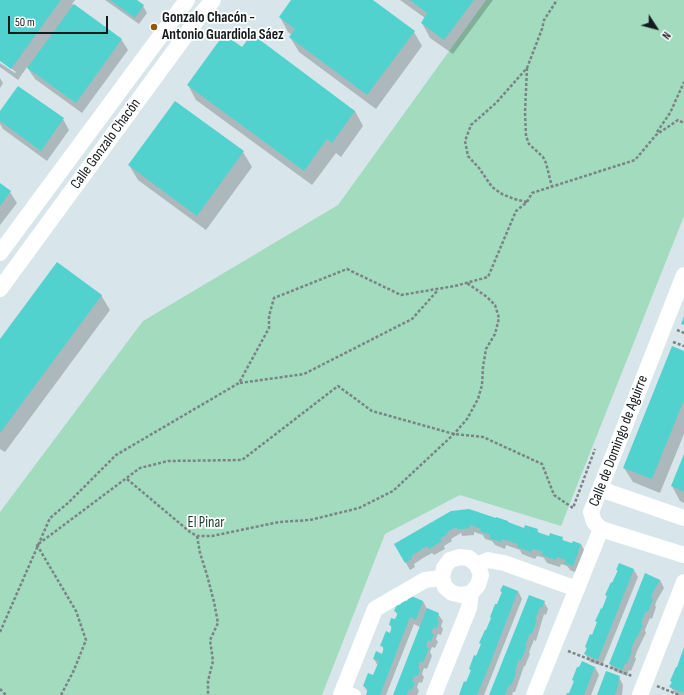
<!DOCTYPE html>
<html>
<head>
<meta charset="utf-8">
<style>
  body { margin:0 }
  #map { position:relative; width:684px; height:695px; overflow:hidden; background:#d8e6eb; font-family:"Sofia Sans Condensed",sans-serif }
  canvas { display:block }
  .north { position:absolute; left:636px; top:8px; width:40px; height:40px; -webkit-text-stroke:3px #fff; paint-order:stroke; rotate:126deg; font-size:11px; font-weight:700; line-height:16px; text-align:center; color:#151a1c }
  .north::after { content:''; display:block; margin:auto; width:14px; height:18px; background:#151a1c; clip-path:polygon(50% 0,100% 100%,50% 72%,0 100%) }
  .scale { position:absolute; left:8px; top:16px; width:100px; height:18px; box-sizing:border-box; border:2px solid #151a1c; border-top:0; padding-left:5px; font-size:12px; line-height:14px; white-space:nowrap; color:#151a1c; -webkit-text-stroke:3px #fff; paint-order:stroke }
</style>
</head>
<body>
<div id="map">
<canvas width="684" height="695"></canvas>
<div class="north">N</div>
<div class="scale">50 m</div>
</div>
<script>
const context = document.querySelector('canvas').getContext('2d');
context.lineJoin = 'round';
function paint(path, color) { context.fillStyle = color; context.fill(path, 'evenodd'); }
const poly = rows => new Path2D(rows.map(r => 'M' + r).join(''));
function strokePath(path, color, width, dash) { context.strokeStyle = color; context.lineWidth = width; context.lineCap = dash ? 'butt' : 'round'; context.setLineDash(dash || []); context.stroke(path); }
function write(font, color, halo, rows, align = 'center') {
  context.font = font + ' "Sofia Sans Condensed",sans-serif'; context.lineWidth = 3.5; context.setLineDash([]); context.textBaseline = 'middle'; context.strokeStyle = halo; context.fillStyle = color; for (const [text, x, y, turn = 0] of rows) {
    context.save(); context.translate(x, y); context.rotate((+turn || 0) * Math.PI / 180); context.textAlign = isNaN(turn) ? turn : align; if (halo) context.strokeText(text, 0, 0); context.fillText(text, 0, 0); context.restore();
  }
}
paint(poly([
  [486,0,684,0,684,216,561,526,460,495,385,534,322,695,0,695,0,512,143,321,338,205]
]), '#a2dbbe');
paint(poly([
  [0,0,75,0,72,4,121,39,128,50,82,113,35,79,27,67,18,80,0,67,0,63,15,73,16,72,0,60],
  [105,0,135,0,143,6,147,13,139,24],
  [293,0,371,0,414,32,422,46,376,109,299,52,290,37,292,35,288,32,280,17],
  [400,0,493,0,453,54,430,38,422,23,425,18],
  [242,48,355,111,363,126,341,157,336,153,312,185,196,100,188,85],
  [0,78,3,83,0,88],
  [0,113,63,119,69,130,47,161,3,129,0,124],
  [243,152,252,167,206,230,138,180,129,165],
  [0,184,10,192,17,203,0,225],
  [101,295,110,310,5,452,0,449,0,340],
  [684,352,684,434,660,493,633,482,624,468],
  [684,457,684,503,680,501,672,486],
  [451,512,509,523,525,529,537,530,539,533,550,537,562,538,564,542,573,545,581,544,585,552,577,573,570,570,567,566,561,564,560,567,547,563,544,558,542,557,537,556,535,559,522,554,520,550,506,545,505,549,495,545,492,541,485,539,483,535,474,532,474,535,462,536,461,533,451,539,452,541,444,546,445,549,434,555,432,553,423,558,414,564,415,567,410,570,395,544],
  [617,570,634,570,638,577,602,666,590,662,585,654,587,650,586,647,593,636,598,623,596,621,603,610,608,598,606,595,618,572],
  [645,575,660,580,664,588,657,600,655,605,656,607,652,619,650,618,647,625,645,630,646,633,637,651,635,657,636,659,631,671,629,670,627,676,614,671,610,664],
  [501,591,518,591,522,599,484,695,460,695,467,684,471,671,470,669,482,645,480,643,487,632,502,593],
  [529,596,544,602,548,609,546,615,544,614,536,641,534,640,529,652,530,654,525,666,524,666,515,692,513,692,512,695,490,695],
  [423,601,427,609,438,614,443,621,441,626,443,629,441,635,438,634,436,639,438,642,435,648,432,647,430,652,432,656,427,669,424,668,422,674,424,677,422,683,419,682,417,687,419,691,417,695,394,695,420,627,414,624,386,695,367,695,368,693,364,686,374,676,378,666,374,659,382,655,384,650,382,646,390,634,392,629,390,625,396,620,398,616,395,611,408,602],
  [684,650,684,695,676,695,671,687,672,683,671,681,678,669],
  [595,667,599,675,591,695,567,695,569,695,574,682,573,680],
  [619,677,623,685,622,695,598,695]
]), '#0003');
paint(poly([
  [0,0,61,0,11,69,0,61],
  [110,0,137,0,144,5,135,18],
  [291,0,373,0,415,31,367,95,289,37,295,29,279,17],
  [410,0,474,0,444,40,421,23,427,13],
  [74,4,122,39,76,103,27,68],
  [224,34,242,47,252,34,355,111,332,143,327,139,304,171,187,85],
  [18,86,64,118,41,151,0,121,0,111],
  [175,101,244,151,197,216,128,165],
  [0,183,11,191,0,206],
  [57,262,102,295,0,433,0,339],
  [684,316,684,325,681,324],
  [672,346,684,351,684,400,652,479,623,468],
  [684,454,684,492,671,486],
  [469,509,496,518,496,517,508,521,508,522,524,528,525,525,538,529,537,532,549,536,550,533,556,535,563,537,562,540,572,543,573,541,581,544,573,566,564,563,566,560,557,557,556,560,541,555,543,552,537,550,533,549,531,552,517,547,518,544,502,539,501,542,489,538,490,535,479,531,481,529,470,525,470,528,464,529,457,529,456,527,447,532,448,534,440,539,442,541,429,549,427,546,411,556,412,559,405,563,394,544,451,511],
  [619,563,634,569,598,660,584,654,587,648,585,647,590,634,592,635,597,622,595,621,598,615,601,608,602,609,607,596,605,595,611,582,612,583,618,570,616,570],
  [645,573,660,580,653,592,651,598,653,599,648,612,646,611,643,618,641,624,643,625,637,638,636,637,633,644,631,650,632,651,627,664,625,663,623,670,609,664],
  [503,585,518,591,488,669,477,695,459,695,464,681,466,682,471,670,469,669,474,655,476,656,481,644,479,643,485,630,486,630,491,618,490,617,495,604,497,604,502,592,500,591],
  [409,595,423,601,416,620,410,617,380,695,366,695,368,689,363,686,368,673,373,675,379,661,373,659,376,651,382,654,384,647,380,646,386,631,390,633,392,626,389,625,391,618,395,619,398,613,394,611,397,604,400,605,403,599,407,601],
  [529,595,545,601,542,608,540,607,535,620,537,620,532,634,530,633,525,646,527,646,521,660,519,659,515,672,516,672,514,679,511,686,509,685,505,695,489,695],
  [427,608,439,613,437,620,439,621,437,628,434,627,431,633,434,634,431,642,428,640,426,647,429,648,423,663,420,661,418,668,420,669,418,676,415,675,412,681,415,683,412,690,409,689,407,695,393,695],
  [684,647,684,691,683,693,669,687,672,682,670,681,676,667,677,667],
  [582,661,595,667,584,695,566,695,567,693,569,693,574,681,572,680,577,667,579,667],
  [606,671,620,676,618,683,619,683,615,695,597,695]
]), '#51d2cf');
strokePath(poly([
  [527,68,525,112,526,136,529,144,543,157,546,163,552,187],
  [657,132,670,113,684,82],
  [527,202,514,199,502,194,492,187,479,168,468,156,465,141,471,125,496,103,527,68,542,29,544,20,557,0],
  [677,330,684,333],
  [673,342,684,346],
  [240,383,304,374,412,319,438,290],
  [127,479,190,532,197,536,212,536,279,522,310,520,359,508,393,491,454,434,467,419,478,399,482,385,483,367,486,349,495,334,499,318,495,305,487,297,467,283],
  [197,536,200,553,207,575,214,602,218,623,210,640,213,661,208,681,208,695],
  [0,632,50,518,68,503,116,455,239,383,269,328,269,316,274,298,347,269,401,295,455,286,488,277,516,211,527,202,532,193,635,160,656,135,678,120,684,123],
  [568,651,632,676],
  [657,686,679,695],
  [0,689,6,695],
  [61,695,74,670,86,640,76,611,37,545,140,468,168,461,242,460,338,386,372,411,454,434,483,437,542,464,554,495,573,508,595,449]
]), '#7a8487', 2.5, [3, 2]);
strokePath(poly([
  [343,690,355,695]
]), '#fff', 12);
strokePath(poly([
  [0,253,187,0],
  [0,289,202,13,213,0],
  [600,489,684,518],
  [601,529,684,555],
  [477,565,488,560,504,563,577,589],
  [471,593,461,595,452,593,445,587,442,578,444,568,450,560,460,557,469,558,477,565],
  [341,695,375,609,425,580,442,578],
  [434,695,469,608,471,593,478,585,481,575,477,565],
  [534,695,601,529,594,522,591,512,684,275],
  [640,695,684,582]
]), '#fff', 16);
for (const [x, y, r, color] of [
  [154,27,4,"#8f5a0d"]
]) { const dot = new Path2D(); dot.arc(x, y, r, 0, 2 * Math.PI); context.fillStyle = color; context.fill(dot); strokePath(dot, '#fff', 1.5); }
write('bold 15px', '#151a1c', '#fff', [
  ["Gonzalo Chacón -",162,18],
  ["Antonio Guardiola Sáez",162,35]
], 'left');
write('15px', '#151a1c', '#fff', [
  ["Calle Gonzalo Chacón",106,144,-54],
  ["Calle de Domingo de Aguirre",619,441,-69]
]);
write('15px', '#153e2c', '#fff', [
  ["El Pinar",206,523]
]);
</script>
</body>
</html>
